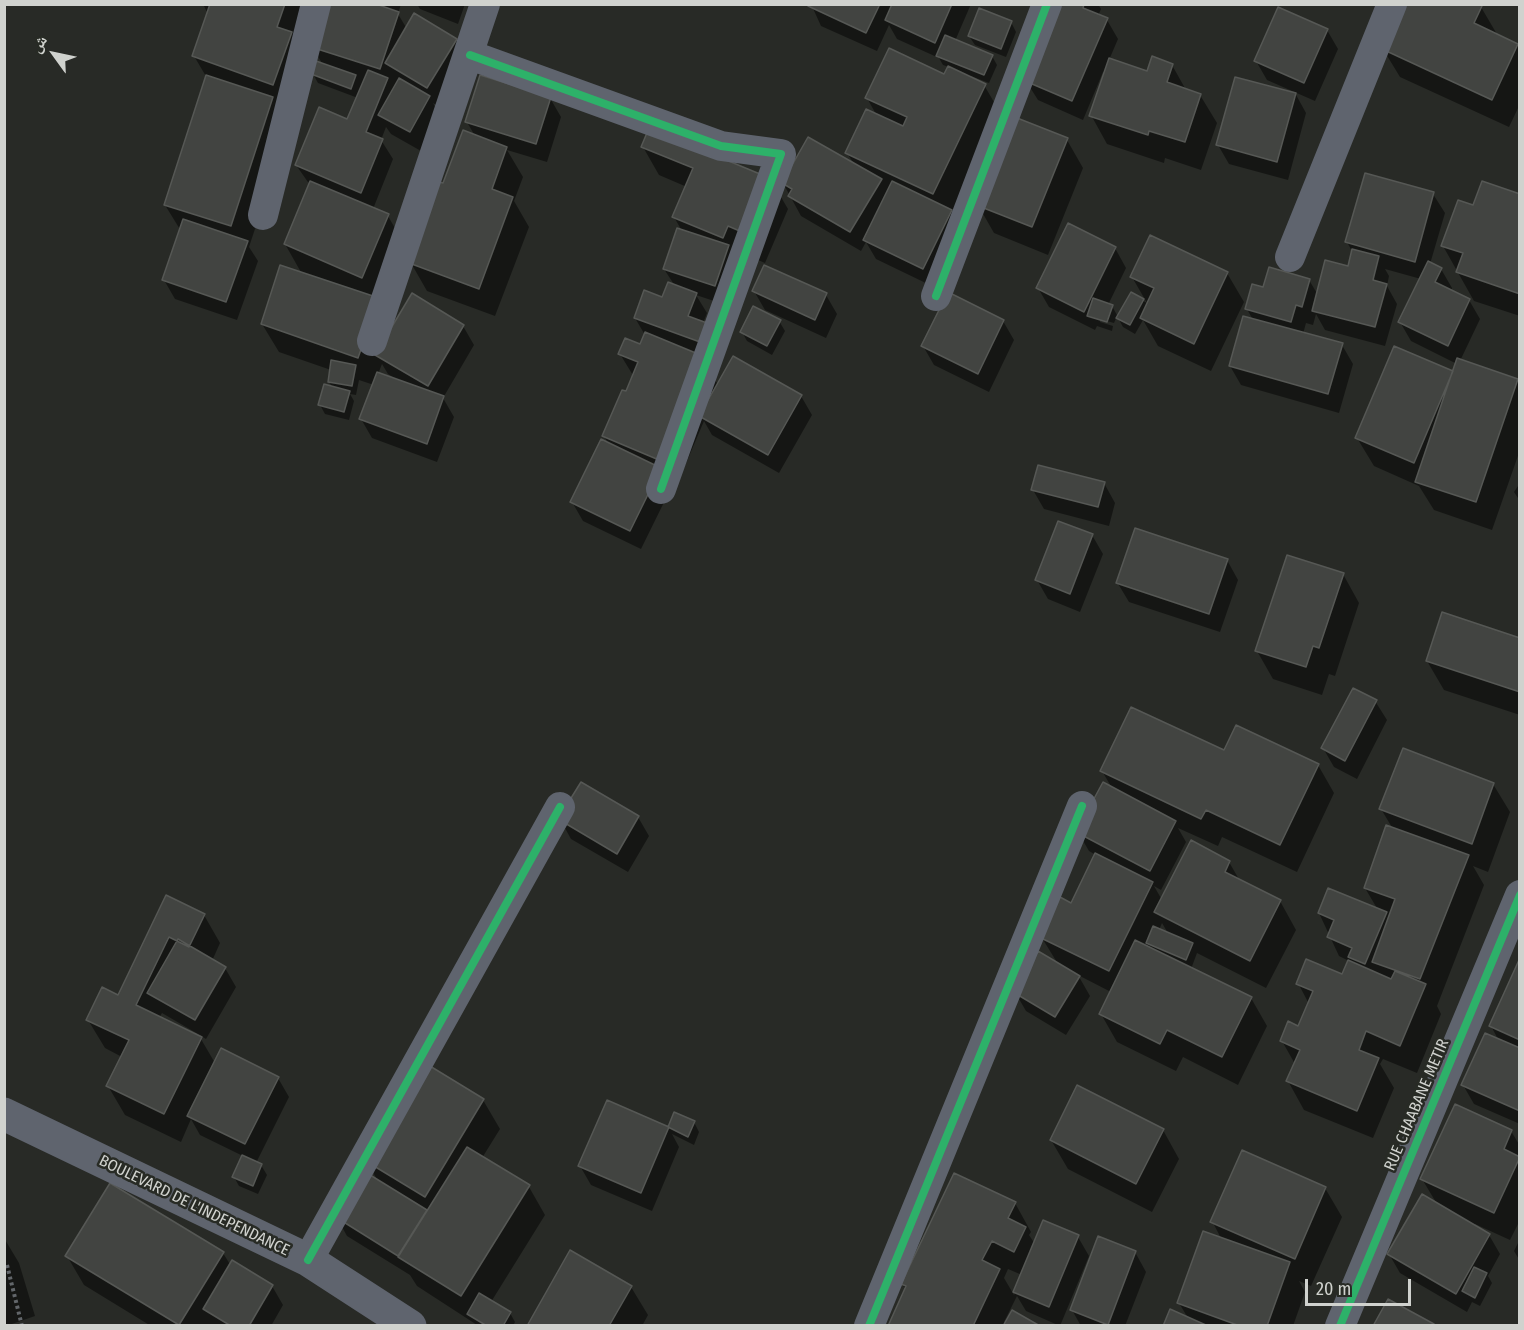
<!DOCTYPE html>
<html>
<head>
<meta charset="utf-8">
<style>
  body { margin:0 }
  #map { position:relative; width:1524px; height:1330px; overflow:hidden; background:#282a26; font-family:"Fira Sans Condensed","Noto Naskh Arabic",sans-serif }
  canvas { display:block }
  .frame { position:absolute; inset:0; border:6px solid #d0d2ce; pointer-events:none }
  .north { position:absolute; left:24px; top:24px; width:60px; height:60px; -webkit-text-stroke:4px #282b25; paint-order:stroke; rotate:303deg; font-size:16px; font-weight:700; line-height:24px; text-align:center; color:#d0d2ce }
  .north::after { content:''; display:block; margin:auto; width:21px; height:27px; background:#d0d2ce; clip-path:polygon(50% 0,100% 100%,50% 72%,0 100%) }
  .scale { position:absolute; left:1305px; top:1279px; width:106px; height:27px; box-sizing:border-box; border:3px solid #d0d2ce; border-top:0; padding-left:8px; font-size:18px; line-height:21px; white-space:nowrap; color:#d0d2ce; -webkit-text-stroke:4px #282b25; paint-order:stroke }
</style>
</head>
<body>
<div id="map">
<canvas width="1524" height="1330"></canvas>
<div class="frame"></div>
<div class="north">ش</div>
<div class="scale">20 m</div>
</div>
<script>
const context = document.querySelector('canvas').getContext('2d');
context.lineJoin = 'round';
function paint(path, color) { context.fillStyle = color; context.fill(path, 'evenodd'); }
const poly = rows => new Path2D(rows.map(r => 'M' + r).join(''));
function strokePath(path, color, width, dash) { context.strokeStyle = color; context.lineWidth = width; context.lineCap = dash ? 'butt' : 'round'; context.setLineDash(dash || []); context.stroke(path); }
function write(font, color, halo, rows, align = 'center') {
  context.font = font + ' "Fira Sans Condensed",sans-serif'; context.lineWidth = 5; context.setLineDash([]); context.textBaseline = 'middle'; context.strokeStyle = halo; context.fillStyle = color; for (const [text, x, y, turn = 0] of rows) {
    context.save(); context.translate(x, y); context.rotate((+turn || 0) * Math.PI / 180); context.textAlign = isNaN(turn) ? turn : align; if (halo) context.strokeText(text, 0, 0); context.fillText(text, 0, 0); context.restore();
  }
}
paint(poly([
  [203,4,311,4,289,126,249,247,258,261,237,320,175,299,164,280,181,231,165,205,207,78,194,56,208,14],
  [326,4,401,4,398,14,407,29,456,40,467,59,438,106,433,103,440,116,421,151,391,134,386,127,381,140,393,159,373,209,388,216,404,244,380,302,394,326,463,326,474,345,443,398,454,417,437,462,372,438,361,419,374,385,359,380,356,395,350,394,354,401,349,420,325,414,320,405,333,388,329,382,331,370,279,352,262,324,302,274,285,244,310,185,296,165,348,121,358,98,318,83,313,74,323,65,312,46],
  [382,364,388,374,396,379,378,374],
  [417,4,465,4,458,24,420,9],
  [811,4,971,4,955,41,992,56,997,65,989,83,971,76,970,79,984,85,1001,114,934,287,876,259,866,242,861,251,801,216,783,183,854,164,847,153,877,116,867,98,945,76,949,67,943,65,939,58,897,39,889,25,877,51,821,26],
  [1060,4,1098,4,1101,9,1098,16,1107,20,1118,39,1109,60,1148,73,1172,65,1186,90,1200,95,1217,123,1201,170,1165,158,1164,163,1107,144,1091,115,1105,73,1103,72,1083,120,1038,100,1026,81],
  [1481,7,1498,36,1517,45,1520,48,1520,104,1509,127,1400,77,1383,49],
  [1011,22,1016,32,1006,57,975,45,969,36],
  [1327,30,1338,49,1315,101,1267,80,1256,61],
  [1295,93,1306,113,1288,180,1229,164,1218,145],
  [550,98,561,117,547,162,507,150,523,177,514,201,529,227,495,316,427,291,411,263,444,185,475,136,467,122],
  [1067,140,1083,168,1048,255,994,233,978,205],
  [643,147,771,180,788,209,765,263,744,254,726,305,696,295,707,313,703,323,702,357,718,385,801,396,812,415,779,473,712,435,704,421,676,487,671,488,641,549,583,521,572,502,609,445,604,436,634,377,620,354,641,346,645,335,635,318,663,299,675,286,664,269,682,231,674,217,687,187,659,175],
  [1433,194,1445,213,1430,264,1441,269,1452,288,1451,291,1469,300,1480,319,1460,361,1517,380,1520,384,1520,450,1492,530,1434,510,1419,486,1374,466,1357,438,1454,373,1457,364,1411,341,1400,322,1421,279,1385,269,1389,276,1387,286,1397,304,1385,346,1325,330,1316,314,1313,325,1306,323,1303,334,1342,345,1353,364,1339,413,1241,385,1230,366,1253,320,1247,309,1264,289,1309,280,1318,295,1349,268,1353,253,1347,242],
  [1520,196,1520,316,1474,301,1443,246,1474,207],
  [1115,248,1126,268,1108,305,1112,306,1118,317,1131,294,1147,303,1132,277,1227,273,1244,302,1211,371,1158,346,1143,320,1135,334,1123,327,1117,316,1114,323,1100,319,1100,322,1113,326,1112,331,1097,326,1095,330,1049,307,1038,288],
  [754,291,826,295,837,314,826,338,765,310],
  [779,321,785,331,772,355,747,341,742,332],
  [1003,321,1014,340,989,392,934,365,923,346],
  [1104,483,1115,503,1109,526,1044,509,1033,490],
  [1520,483,1520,501,1514,492],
  [1092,535,1103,554,1080,612,1048,599,1037,580],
  [1227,560,1238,580,1220,632,1129,602,1117,582],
  [1343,574,1359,603,1335,676,1329,674,1322,695,1273,679,1257,651],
  [1520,639,1520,715,1444,690,1427,661],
  [1375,701,1387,720,1357,779,1334,767,1323,748],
  [1225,752,1318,765,1334,793,1297,872,1222,837,1218,846,1178,828,1186,842,1161,890,1154,886,1162,900,1229,862,1240,881,1280,901,1296,930,1266,988,1197,953,1191,969,1251,998,1267,1026,1238,1085,1183,1057,1176,1071,1117,1042,1101,1014,1111,992,1078,975,1090,996,1066,1035,1026,1011,1015,992,1058,964,1042,938,1072,905,1096,855,1089,851,1078,832,1112,788,1102,771],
  [1162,923,1169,935,1159,930],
  [1493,784,1510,812,1488,872,1473,866,1484,885,1437,1006,1441,1014,1417,1073,1383,1059,1380,1064,1394,1088,1373,1138,1304,1110,1288,1081,1295,1064,1282,1041,1299,1028,1309,1004,1298,983,1343,976,1349,961,1339,956,1319,913,1378,910,1365,888,1393,829,1381,809],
  [638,817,649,836,628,872,571,839,560,819],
  [167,897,204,915,220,943,212,961,225,968,236,987,206,1039,198,1034,215,1063,278,1078,289,1097,256,1163,261,1165,267,1175,258,1194,239,1186,234,1177,243,1156,200,1135,191,1119,181,1142,125,1115,108,1086,122,1057,105,1048,88,1020,119,997],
  [162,1013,198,1034,197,1036,159,1018],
  [1520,963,1520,1124,1474,1104,1463,1085,1499,1041,1491,1026],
  [425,1065,483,1100,500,1129,482,1158,529,1187,545,1215,491,1302,510,1313,515,1322,513,1326,478,1326,474,1323,417,1286,410,1275,347,1236,336,1216,379,1183,366,1160],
  [608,1102,669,1128,675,1114,694,1122,699,1132,694,1145,672,1134,679,1147,652,1211,591,1185,580,1166],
  [1163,1130,1179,1159,1152,1212,1068,1169,1051,1140],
  [1511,1131,1520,1146,1520,1220,1510,1240,1475,1224,1474,1226,1489,1235,1500,1254,1488,1276,1492,1283,1480,1306,1472,1302,1467,1312,1400,1273,1389,1254,1437,1204,1422,1179],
  [1325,1188,1342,1217,1311,1286,1299,1281,1305,1292,1293,1326,1164,1326,1188,1318,1179,1303,1222,1240,1212,1221],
  [1015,1203,1031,1232,1029,1235,1035,1244,1078,1237,1089,1256,1060,1326,1026,1311,1017,1296,1004,1322,1037,1326,889,1326,906,1290,902,1284],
  [1008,1269,1022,1275,1014,1295,1004,1278],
  [4,1238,19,1263,35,1316,6,1326],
  [1520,1239,1520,1261,1514,1251],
  [1135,1252,1146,1272,1125,1326,1081,1326,1072,1310],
  [223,1253,231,1266,272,1286,283,1305,271,1326,151,1326,84,1285,67,1256],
  [631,1287,648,1315,642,1326,529,1326]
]), '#0007');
const building = poly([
  [210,4,285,4,277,27,292,32,273,85,192,56,210,4],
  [325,4,376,4,399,12,380,69,311,47,325,4],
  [809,4,880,4,866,33,808,6,809,4],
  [892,4,952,4,935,43,885,20,892,4],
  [1058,4,1084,4,1083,8,1108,18,1072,101,1025,81,1058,4],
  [1402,4,1480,4,1482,6,1474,23,1518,44,1492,100,1382,49,1402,4],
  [1278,7,1328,29,1304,83,1254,61,1278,7],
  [979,8,1012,21,1001,49,968,36,979,8],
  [414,13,457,39,427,88,385,63,414,13],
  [945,35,993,55,984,75,936,56,945,35],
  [889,48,944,74,948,66,986,84,933,194,845,153,866,109,903,126,907,117,865,98,889,48],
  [1152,56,1173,64,1167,82,1201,94,1185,142,1149,131,1148,135,1089,116,1109,58,1147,71,1152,56],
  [316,61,356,75,351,89,311,74,316,61],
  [368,70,388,78,366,132,383,139,361,193,295,165,319,107,347,119,368,70],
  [206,75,273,97,231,226,164,205,206,75],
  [480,75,551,97,536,144,465,122,480,75],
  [1235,77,1296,93,1277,162,1216,145,1235,77],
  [399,78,430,96,410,132,378,115,399,78],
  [1012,116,1068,138,1032,227,976,205,1012,116],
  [649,128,772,179,749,235,728,226,723,238,672,217,693,168,641,147,649,128],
  [463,130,507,147,492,189,513,197,479,289,409,263,439,182,443,183,463,130],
  [808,137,882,179,850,232,788,196,792,189,782,183,808,137],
  [1365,173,1434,192,1415,262,1345,242,1365,173],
  [310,181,389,214,362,278,284,244,310,181],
  [892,181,952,210,923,269,863,240,892,181],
  [1482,181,1520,194,1520,294,1456,272,1463,253,1441,246,1458,200,1473,205,1482,181],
  [183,219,248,241,226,302,162,280,183,219],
  [1068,223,1116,247,1084,312,1036,288,1068,223],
  [677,228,729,245,715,286,663,269,677,228],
  [1150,235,1228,272,1194,344,1140,318,1154,288,1130,277,1150,235],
  [1352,249,1379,256,1373,280,1387,284,1375,327,1312,311,1325,260,1348,266,1352,249],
  [1428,261,1442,268,1435,282,1470,299,1448,346,1398,322,1428,261],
  [280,265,379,298,358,358,261,324,280,265],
  [764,265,827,293,815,320,752,291,764,265],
  [1269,267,1310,279,1302,307,1296,305,1291,322,1245,309,1252,284,1263,287,1269,267],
  [668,282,697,293,688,316,707,323,700,342,634,318,644,290,662,297,668,282],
  [948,292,1004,320,978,374,921,346,948,292],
  [1131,292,1144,299,1130,325,1116,318,1131,292],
  [412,293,464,325,428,386,375,355,412,293],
  [1093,298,1113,305,1107,322,1087,316,1093,298],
  [753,306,781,320,767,346,740,332,753,306],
  [1243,316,1343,343,1328,394,1229,366,1243,316],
  [645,332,703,356,659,460,602,436,622,390,626,391,638,362,618,354,625,338,640,344,645,332],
  [1394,346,1453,371,1414,463,1355,438,1394,346],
  [733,356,802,395,768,455,699,416,733,356],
  [1457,358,1518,379,1476,502,1415,482,1457,358],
  [331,360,356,365,352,386,328,382,331,360],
  [377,372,444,396,427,444,359,419,377,372],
  [324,384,350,391,344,412,318,405,324,384],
  [601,439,661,468,630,531,570,502,601,439],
  [1038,465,1105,482,1098,507,1031,490,1038,465],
  [1058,521,1093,534,1070,594,1035,580,1058,521],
  [1135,528,1228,559,1209,614,1116,583,1135,528],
  [1287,555,1344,573,1319,648,1313,646,1306,667,1255,651,1287,555],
  [1442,612,1520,638,1520,692,1426,661,1442,612],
  [1353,688,1377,700,1345,761,1321,748,1353,688],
  [1131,707,1224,750,1236,725,1319,764,1280,845,1206,810,1201,819,1100,771,1131,707],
  [1403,748,1494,783,1472,844,1379,809,1403,748],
  [581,782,639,816,617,854,558,819,581,782],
  [1103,782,1176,821,1150,871,1076,832,1103,782],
  [1386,825,1469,855,1420,979,1372,962,1395,899,1364,888,1386,825],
  [1191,840,1230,861,1225,872,1281,900,1250,961,1154,912,1191,840],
  [1095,853,1153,882,1109,971,1041,938,1060,897,1071,903,1095,853],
  [1328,888,1387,912,1365,964,1348,957,1352,948,1327,937,1334,920,1318,913,1328,888],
  [166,895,205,914,189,947,169,937,136,1005,202,1037,164,1114,106,1086,129,1040,86,1020,102,987,118,995,166,895],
  [1153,926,1193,943,1186,960,1146,943,1153,926],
  [178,939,226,967,195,1020,147,993,178,939],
  [1135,940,1252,997,1222,1057,1167,1030,1160,1044,1099,1014,1135,940],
  [1038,951,1080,976,1055,1017,1013,992,1038,951],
  [1306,959,1342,974,1348,960,1391,979,1395,971,1426,984,1400,1046,1366,1031,1359,1050,1379,1058,1357,1111,1286,1081,1300,1050,1280,1041,1288,1021,1298,1026,1313,991,1296,984,1306,959],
  [1519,960,1520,960,1520,1040,1489,1026,1519,960],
  [1485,1033,1520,1048,1520,1111,1461,1085,1485,1033],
  [221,1048,279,1077,245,1144,187,1116,221,1048],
  [425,1063,484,1099,425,1197,364,1160,425,1063],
  [1077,1085,1164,1129,1136,1184,1050,1140,1077,1085],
  [607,1100,669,1127,641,1193,578,1166,607,1100],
  [1455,1104,1512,1130,1504,1149,1520,1157,1494,1213,1420,1179,1455,1104],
  [674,1112,695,1121,688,1137,668,1127,674,1112],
  [467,1147,530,1185,461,1296,398,1257,467,1147],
  [1242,1150,1326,1187,1295,1259,1210,1222,1242,1150],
  [242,1155,262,1164,253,1186,232,1177,242,1155],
  [362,1170,427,1210,398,1256,334,1216,362,1170],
  [954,1173,1016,1202,1008,1218,1026,1227,1014,1252,992,1241,982,1260,1000,1269,973,1326,888,1326,906,1286,901,1284,954,1173],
  [110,1183,224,1252,179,1325,65,1256,110,1183],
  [1422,1194,1490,1234,1456,1294,1387,1254,1422,1194],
  [1043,1220,1079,1235,1049,1307,1013,1292,1043,1220],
  [1203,1231,1290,1262,1267,1326,1240,1326,1177,1303,1203,1231],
  [1098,1236,1136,1251,1108,1325,1070,1310,1098,1236],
  [570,1250,632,1286,609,1326,527,1326,570,1250],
  [232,1260,273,1285,249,1326,231,1326,203,1309,232,1260],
  [1474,1267,1487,1273,1475,1298,1462,1291,1474,1267],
  [479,1293,511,1312,503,1326,487,1326,467,1314,479,1293],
  [1388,1299,1434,1324,1434,1326,1373,1326,1388,1299],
  [1170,1309,1208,1326,1163,1326,1170,1309],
  [1012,1310,1040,1326,1003,1326,1012,1310]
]);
paint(building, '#424441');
strokePath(building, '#565855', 1.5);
strokePath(poly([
  [7,1265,22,1326]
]), '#62666a', 4, [3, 3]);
strokePath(poly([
  [470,55,721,146,781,154,661,489],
  [263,215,316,4],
  [1290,257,1392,4],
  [936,296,1047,4],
  [372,341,485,4],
  [308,1260,560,807],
  [869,1326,1082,806],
  [1340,1326,1520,895]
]), '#5f646e', 30);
strokePath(poly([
  [4,1114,308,1260,410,1326]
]), '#5f646e', 33);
strokePath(poly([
  [470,55,721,146,781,154,661,489],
  [936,296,1047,4],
  [308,1260,560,807],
  [869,1326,1082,806],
  [1340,1326,1520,895]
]), '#2db169', 8);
write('16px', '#d0d2ce', '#282b25', [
  ["RUE CHAABANE METIR",1417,1105,-67],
  ["BOULEVARD DE L'INDEPENDANCE",194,1206,26]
]);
</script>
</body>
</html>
